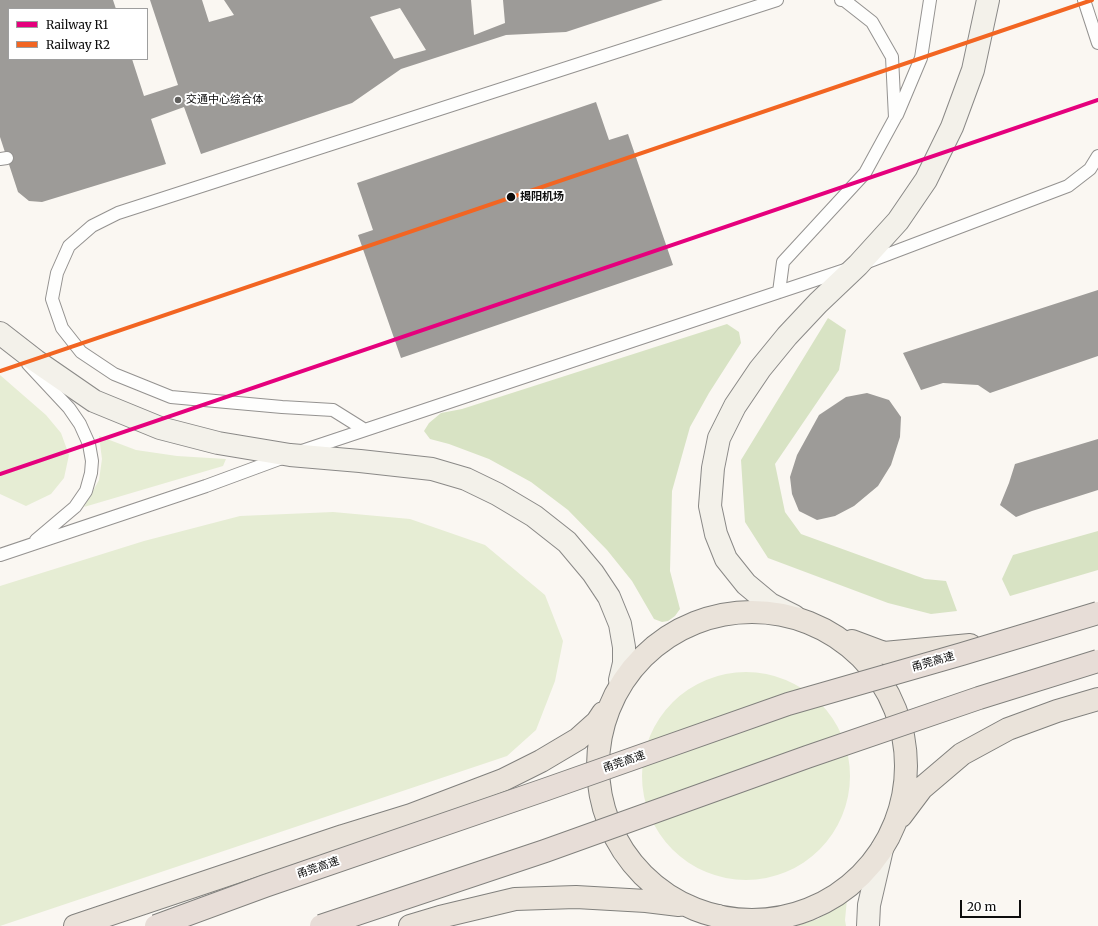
<!DOCTYPE html>
<html>
<head>
<meta charset="utf-8">
<style>
  body { margin:0 }
  #map { position:relative; width:1098px; height:926px; overflow:hidden; background:#faf7f2; font-family:Merriweather,serif }
  canvas { display:block }
  .legend { position:absolute; left:8px; top:8px; width:140px; height:52px; box-sizing:border-box; background:#fff; border:1px solid #9e9e9e; margin:0; padding:5px 7px; list-style:none; font-size:12px; color:#0d0d0d }
  .legend li { display:flex; align-items:center; gap:8px; height:20px }
  .legend b { width:20px; border:1px solid #9e9e9e }
  .scale { position:absolute; left:960px; top:900px; width:61px; height:18px; box-sizing:border-box; border:2px solid #0d0d0d; border-top:0; padding-left:5px; font-size:12px; line-height:14px; white-space:nowrap; color:#0d0d0d; -webkit-text-stroke:3px #fff; paint-order:stroke }
</style>
</head>
<body>
<div id="map">
<canvas width="1098" height="926"></canvas>
<ul class="legend">
<li><b style="height:5px;background:#e5007d"></b>Railway R1</li>
<li><b style="height:5px;background:#f26522"></b>Railway R2</li>
</ul>
<div class="scale">20 m</div>
</div>
<script>
const context = document.querySelector('canvas').getContext('2d');
context.lineJoin = 'round';
function paint(path, color) { context.fillStyle = color; context.fill(path, 'evenodd'); }
const poly = rows => new Path2D(rows.map(r => 'M' + r).join(''));
function strokePath(path, color, width, dash) { context.strokeStyle = color; context.lineWidth = width; context.lineCap = dash ? 'butt' : 'round'; context.setLineDash(dash || []); context.stroke(path); }
function write(font, color, halo, rows, align = 'center') {
  context.font = font + ' Merriweather,"Noto Sans SC",serif'; context.lineWidth = 4; context.setLineDash([]); context.textBaseline = 'middle'; context.strokeStyle = halo; context.fillStyle = color; for (const [text, x, y, turn = 0] of rows) {
    context.save(); context.translate(x, y); context.rotate((+turn || 0) * Math.PI / 180); context.textAlign = isNaN(turn) ? turn : align; if (halo) context.strokeText(text, 0, 0); context.fillText(text, 0, 0); context.restore();
  }
}
paint(poly([
  [0,375,46,415,61,433,69,455,64,478,51,494,26,506,0,494],
  [99,436,136,450,177,456,226,459,223,466,84,507,99,480,102,459],
  [333,512,410,519,485,545,545,595,563,641,555,681,536,730,507,756,0,926,0,586,144,541,240,516],
  '642 776a104 104 0 1 1 208 0a104 104 0 1 1-208 0Z',
  [847,899,845,920,846,926,795,926,818,919]
]), '#e6edd4');
paint(poly([
  [828,318,846,330,839,370,775,464,785,512,801,534,925,579,946,581,957,611,931,614,888,603,768,558,745,522,741,460],
  [727,324,739,332,741,343,709,393,690,427,672,491,670,571,680,609,675,616,668,621,662,622,654,619,632,581,607,550,568,510,531,482,489,459,449,444,430,439,424,431,429,423,441,413,462,409],
  [1098,531,1098,570,1010,596,1002,579,1013,555]
]), '#d8e3c4');
paint(poly([
  [0,0,113,0,116,9,9,9,9,59,132,59,144,96,178,85,150,0,202,0,209,22,234,15,224,0,471,0,474,35,505,23,503,0,663,0,566,32,506,35,401,69,352,103,201,154,184,107,151,119,166,164,42,202,29,201,18,192,0,137],
  [400,8,426,50,394,59,370,17],
  [596,102,609,140,628,134,673,265,401,358,358,235,373,230,357,183],
  [1098,290,1098,356,990,393,978,385,943,383,921,390,903,353],
  [867,393,889,400,901,417,900,437,891,465,878,486,854,506,835,516,817,520,799,511,792,494,790,477,797,455,819,415,846,397],
  [1098,439,1098,490,1032,511,1016,517,1000,505,1009,483,1015,464]
]), '#9d9b98');
const lane = poly([
  [1084,0,1098,43],
  [897,115,921,58,930,0],
  [0,159,7,158],
  [865,263,1068,186,1090,169,1098,156],
  [779,292,783,262,865,173,895,118,892,57,872,22,844,0,841,0],
  [28,364,69,408,80,424,89,444,92,461,91,473,86,491,75,507,36,540],
  [365,430,333,410,282,407,171,397,114,374,81,352,62,328,52,299,57,273,69,246,92,226,118,213,777,0],
  [0,555,206,486,290,455,848,269]
]);
const secondary = poly([
  [0,333,36,361,94,401,160,428,218,443,290,455,360,461,432,469,466,479,497,494,534,516,567,542,593,573,609,597,620,624,624,647,624,663,620,680],
  [794,616,770,604,746,584,726,559,716,534,710,506,713,468,719,438,735,406,760,369,787,336,818,303,858,265,898,221,926,180,952,127,973,70,988,0],
  [718,916,736,926],
  [868,926,869,905,882,849]
]);
const primary = poly([
  '598 766a154 154 0 1 1 308 0a154 154 0 1 1-308 0Z',
  [852,641,884,653,970,645],
  [901,816,922,788,962,754,1008,729,1057,711,1098,699],
  [75,926,343,836,411,815,503,780,541,761,578,739,597,722,603,713],
  [410,926,440,917,515,899,576,897,646,901,679,905]
]);
strokePath(lane, '#949290', 14);
strokePath(secondary, '#8a8987', 24);
strokePath(primary, '#81807d', 24);
strokePath(lane, '#fefefd', 12);
strokePath(secondary, '#f3f1ea', 22);
strokePath(primary, '#eae3da', 22);
const highwayBridge = poly([
  [156,926,265,886,544,790,788,704,962,654,1098,613],
  [321,926,545,851,807,757,979,698,1098,661]
]);
strokePath(highwayBridge, '#81807d', 24, []);
strokePath(highwayBridge, '#e7ddd7', 22);
strokePath(poly([
  [0,474,1098,100]
]), '#e5007d', 4);
strokePath(poly([
  [0,371,1092,0]
]), '#f26522', 4);
for (const [x, y, r, color] of [
  [178,100,4,"#605f5d"],
  [511,197,5,"#0d0d0d"]
]) { const dot = new Path2D(); dot.arc(x, y, r, 0, 2 * Math.PI); context.fillStyle = color; context.fill(dot); strokePath(dot, '#fff', 1.5); }
write('11px', '#0d0d0d', '#fff', [
  ["交通中心综合体",186,100]
], 'left');
write('bold 11px', '#0d0d0d', '#fff', [
  ["揭阳机场",520,197]
], 'left');
write('11px', '#0d0d0d', '#fff', [
  ["甬莞高速",933,662,-16],
  ["甬莞高速",624,762,-19],
  ["甬莞高速",318,868,-19]
]);
</script>
</body>
</html>
